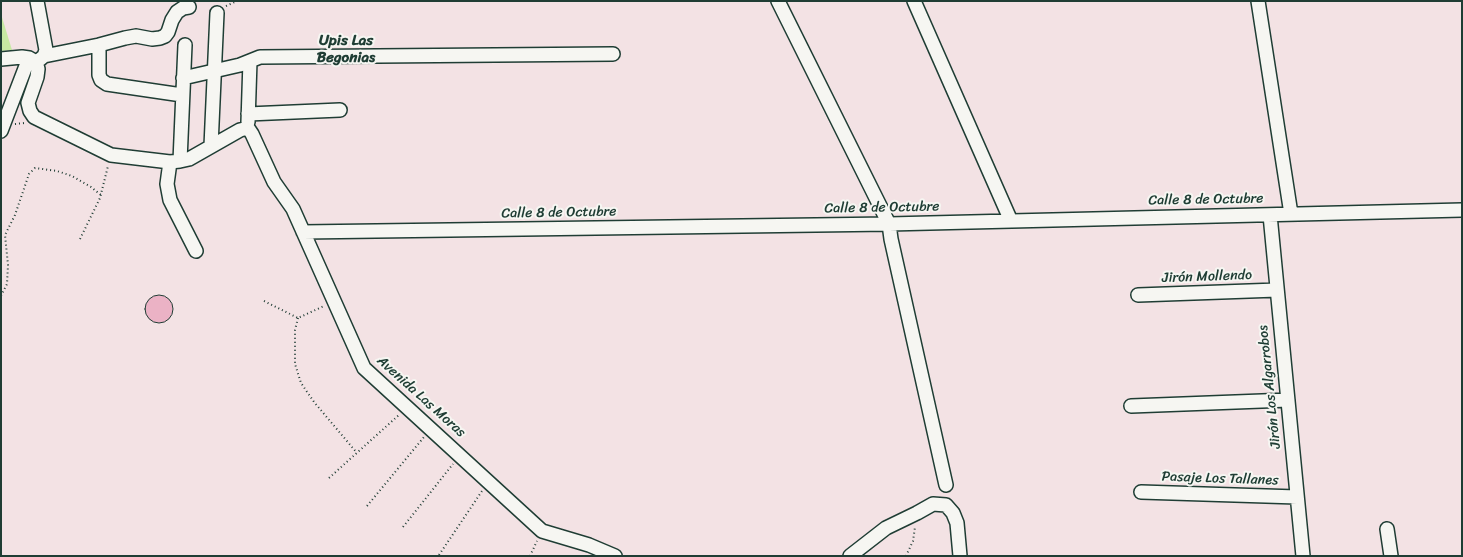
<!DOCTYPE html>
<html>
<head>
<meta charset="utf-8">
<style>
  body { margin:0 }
  #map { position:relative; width:1463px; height:557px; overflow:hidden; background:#f3e2e4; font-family:Sriracha,sans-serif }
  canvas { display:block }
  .frame { position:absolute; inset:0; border:2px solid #1f3d34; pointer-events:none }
</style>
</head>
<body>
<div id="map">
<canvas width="1463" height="557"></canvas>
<div class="frame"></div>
</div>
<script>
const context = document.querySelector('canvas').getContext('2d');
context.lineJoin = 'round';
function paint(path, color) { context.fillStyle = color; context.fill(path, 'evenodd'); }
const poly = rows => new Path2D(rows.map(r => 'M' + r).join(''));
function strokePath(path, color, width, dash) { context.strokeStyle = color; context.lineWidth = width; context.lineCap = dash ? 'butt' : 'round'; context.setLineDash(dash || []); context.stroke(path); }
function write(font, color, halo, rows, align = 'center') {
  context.font = font + ' Sriracha,sans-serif'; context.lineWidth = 4; context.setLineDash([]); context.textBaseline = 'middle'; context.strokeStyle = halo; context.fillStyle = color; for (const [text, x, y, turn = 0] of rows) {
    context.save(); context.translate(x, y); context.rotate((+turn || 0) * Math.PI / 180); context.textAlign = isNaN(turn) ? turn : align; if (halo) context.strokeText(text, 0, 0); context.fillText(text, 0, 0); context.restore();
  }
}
paint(poly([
  [1,14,12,50,1,51]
]), '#c6e9a3');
const building = poly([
  '145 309a14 14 0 1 1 28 0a14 14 0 1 1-28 0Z'
]);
paint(building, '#ebb2c5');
strokePath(building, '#1f3d34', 1);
const minor = poly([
  [37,1,46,50,44,56,38,61],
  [778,1,889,224,891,239,946,485],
  [914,1,1011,221],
  [1258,1,1291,214],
  [99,45,99,75,101,80,107,84,182,95],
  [44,56,99,45,125,38,136,36,152,39,160,38,165,36,168,32,172,20,177,12,183,8,189,7],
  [1,59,22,57,29,58,36,62,38,69,37,77,28,103,30,111,34,117,111,155,170,162,180,161,189,159,240,130,248,128],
  [183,78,240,65,260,57,613,54],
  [248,114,340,110],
  [248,122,250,61],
  [248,128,252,134,274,182,293,209,364,368,542,531,589,545,615,556],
  [1,131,29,58],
  [211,146,217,13],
  [180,161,185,45],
  [170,162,167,184,170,200,196,251],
  [1270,215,1303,556],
  [303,232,889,224,1462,210],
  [1138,295,1277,290],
  [1131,406,1288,400],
  [1141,492,1297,497],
  [1387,529,1391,556],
  [850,556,886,528,917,513,933,504,946,505,953,513,957,523,960,556]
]);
strokePath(minor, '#1f3d34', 16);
strokePath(poly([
  [226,6,237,1],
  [15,124,25,123],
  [80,239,100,198,108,166],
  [1,296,7,284,8,265,5,235,15,215,29,174,35,168,57,171,72,176,91,187,101,195],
  [264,301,298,318,324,306],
  [298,318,295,330,295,364,301,383,314,402,357,453],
  [329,478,400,414],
  [367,506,424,437],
  [403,527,453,464],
  [439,555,482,491],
  [530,556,537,541],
  [906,556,913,541,915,527]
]), '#1f3d34', 2, [1, 3]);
strokePath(minor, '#f6f6f2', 13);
write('14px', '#1f3d34', '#f6f6f2', [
  ["Calle 8 de Octubre",1206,200,-1],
  ["Calle 8 de Octubre",882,208,-1],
  ["Calle 8 de Octubre",559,213,-1],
  ["Jirón Mollendo",1207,277,-2],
  ["Jirón Los Algarrobos",1270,387,-96],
  ["Avenida Las Moras",421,397,42],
  ["Pasaje Los Tallanes",1220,479,2]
]);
write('bold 15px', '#1f3d34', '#f6f6f2', [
  ["Upis Las",346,41],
  ["Begonias",346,58]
]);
</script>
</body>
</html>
